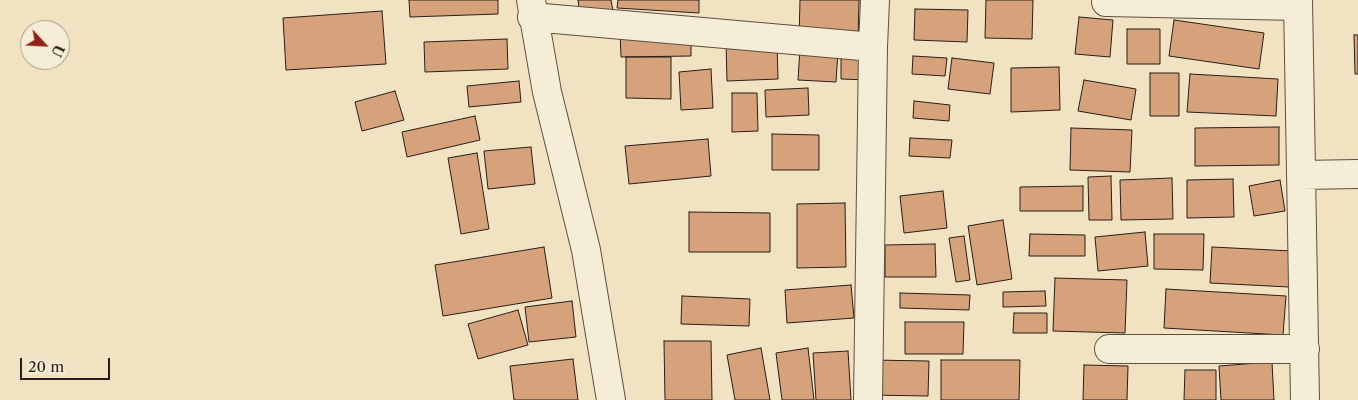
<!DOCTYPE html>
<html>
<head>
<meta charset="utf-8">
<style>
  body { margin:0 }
  #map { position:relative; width:1358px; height:400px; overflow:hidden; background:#f1e3c1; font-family:"Libre Caslon Text",serif }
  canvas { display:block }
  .north { position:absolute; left:20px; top:20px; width:50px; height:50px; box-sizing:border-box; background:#f6edd7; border:1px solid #a49a8a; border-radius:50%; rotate:115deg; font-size:14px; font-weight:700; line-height:20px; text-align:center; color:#291e17 }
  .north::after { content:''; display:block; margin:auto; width:18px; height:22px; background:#8f2418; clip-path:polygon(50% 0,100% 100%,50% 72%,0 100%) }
  .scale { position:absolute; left:20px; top:358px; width:90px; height:22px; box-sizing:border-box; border:2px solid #291e17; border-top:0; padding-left:6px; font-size:15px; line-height:18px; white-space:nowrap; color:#291e17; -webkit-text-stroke:4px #f6edd7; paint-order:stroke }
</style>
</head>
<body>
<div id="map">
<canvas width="1358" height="400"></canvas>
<div class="north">U</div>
<div class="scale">20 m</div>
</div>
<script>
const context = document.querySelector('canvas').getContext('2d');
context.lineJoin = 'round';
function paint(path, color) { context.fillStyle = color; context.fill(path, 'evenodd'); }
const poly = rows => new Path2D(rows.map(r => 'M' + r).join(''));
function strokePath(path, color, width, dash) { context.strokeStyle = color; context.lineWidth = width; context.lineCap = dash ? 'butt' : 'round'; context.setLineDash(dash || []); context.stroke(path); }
const building = poly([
  [409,0,498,0,498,14,410,17,409,0],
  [578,0,611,0,613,11,580,15,578,0],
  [618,0,699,0,699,13,617,8,618,0],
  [800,0,859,0,858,41,799,40,800,0],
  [986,0,1033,0,1032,39,985,38,986,0],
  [915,9,968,10,967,42,914,40,915,9],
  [382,11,386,64,286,70,283,18,382,11],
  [1079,17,1113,20,1110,57,1075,54,1079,17],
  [1174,20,1264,33,1259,69,1169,56,1174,20],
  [1127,29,1160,29,1160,64,1127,64,1127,29],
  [691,31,691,56,621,57,620,32,691,31],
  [1354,35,1358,35,1358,74,1355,74,1354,35],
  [507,39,508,69,425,72,424,42,507,39],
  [777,41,778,79,727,81,726,43,777,41],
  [800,48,838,51,836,82,798,80,800,48],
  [913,56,947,58,945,76,912,74,913,56],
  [626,57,671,57,671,99,626,98,626,57],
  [841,57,867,58,867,80,841,79,841,57],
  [952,58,994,63,990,94,948,89,952,58],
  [1059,67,1060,110,1011,112,1011,68,1059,67],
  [711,69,713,108,681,110,679,72,711,69],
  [1150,73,1179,73,1179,116,1150,116,1150,73],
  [1190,74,1278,79,1276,116,1187,112,1190,74],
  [1084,80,1136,89,1131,120,1078,111,1084,80],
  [519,81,521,102,469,107,467,86,519,81],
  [808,88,809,115,766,117,765,90,808,88],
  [395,91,404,120,362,131,355,102,395,91],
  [732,93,757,93,758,131,732,132,732,93],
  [914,101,950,105,949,121,913,118,914,101],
  [475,116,480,140,407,157,402,132,475,116],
  [1279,127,1279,165,1195,166,1195,128,1279,127],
  [1071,128,1132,130,1130,172,1070,170,1071,128],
  [772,134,819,135,819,170,772,170,772,134],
  [910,138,952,140,950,158,909,156,910,138],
  [708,139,711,176,629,184,625,146,708,139],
  [531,147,535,184,488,189,484,151,531,147],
  [477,153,489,229,461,234,448,158,477,153],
  [1111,176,1112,220,1089,220,1088,177,1111,176],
  [1172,178,1173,219,1121,220,1120,180,1172,178],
  [1233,179,1234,217,1187,218,1187,180,1233,179],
  [1280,180,1285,211,1254,216,1249,186,1280,180],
  [1083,186,1083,211,1020,211,1020,187,1083,186],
  [943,191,947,228,904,233,900,196,943,191],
  [845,203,846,267,797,268,797,204,845,203],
  [689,212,770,213,770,252,689,252,689,212],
  [1003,220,1012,279,977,285,968,226,1003,220],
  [1145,232,1148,266,1098,271,1095,237,1145,232],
  [1030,234,1085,235,1085,256,1029,256,1030,234],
  [1154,234,1204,234,1203,270,1154,269,1154,234],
  [964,236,970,280,956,282,949,238,964,236],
  [935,244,936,277,885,277,885,245,935,244],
  [544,247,552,298,443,316,435,265,544,247],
  [1212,247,1292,251,1289,287,1210,283,1212,247],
  [1055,278,1127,280,1125,333,1053,331,1055,278],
  [851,285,854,318,787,323,785,290,851,285],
  [1166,289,1286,296,1283,335,1164,328,1166,289],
  [1045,291,1046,306,1003,307,1003,292,1045,291],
  [900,293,970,295,969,310,900,308,900,293],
  [682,296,750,299,749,326,681,324,682,296],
  [572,301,576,337,529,342,525,307,572,301],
  [518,310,528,345,478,359,468,324,518,310],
  [1014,313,1047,313,1047,333,1013,333,1014,313],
  [905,322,964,322,963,354,905,354,905,322],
  [664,341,711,341,712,400,665,400,664,341],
  [761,348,770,400,735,400,727,355,761,348],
  [808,348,814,400,782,400,776,353,808,348],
  [848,351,851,400,816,400,813,353,848,351],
  [573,359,578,400,514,400,510,366,573,359],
  [871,360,929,361,928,396,871,395,871,360],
  [941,360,1020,360,1019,400,941,400,941,360],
  [1272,362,1274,400,1221,400,1219,366,1272,362],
  [1084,365,1128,366,1127,400,1083,400,1084,365],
  [1185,370,1216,370,1216,400,1184,400,1185,370]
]);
paint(building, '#d6a27c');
strokePath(building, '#291e17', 1);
const minor = poly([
  [531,0,547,92,586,250,611,400],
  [1298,0,1305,400],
  [1106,2,1298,6],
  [532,17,873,47,868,400],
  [873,47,875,0],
  [1302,175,1358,174],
  [1109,349,1305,349]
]);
strokePath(minor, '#5b4f42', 30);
strokePath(minor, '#f6edd7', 28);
</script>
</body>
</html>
